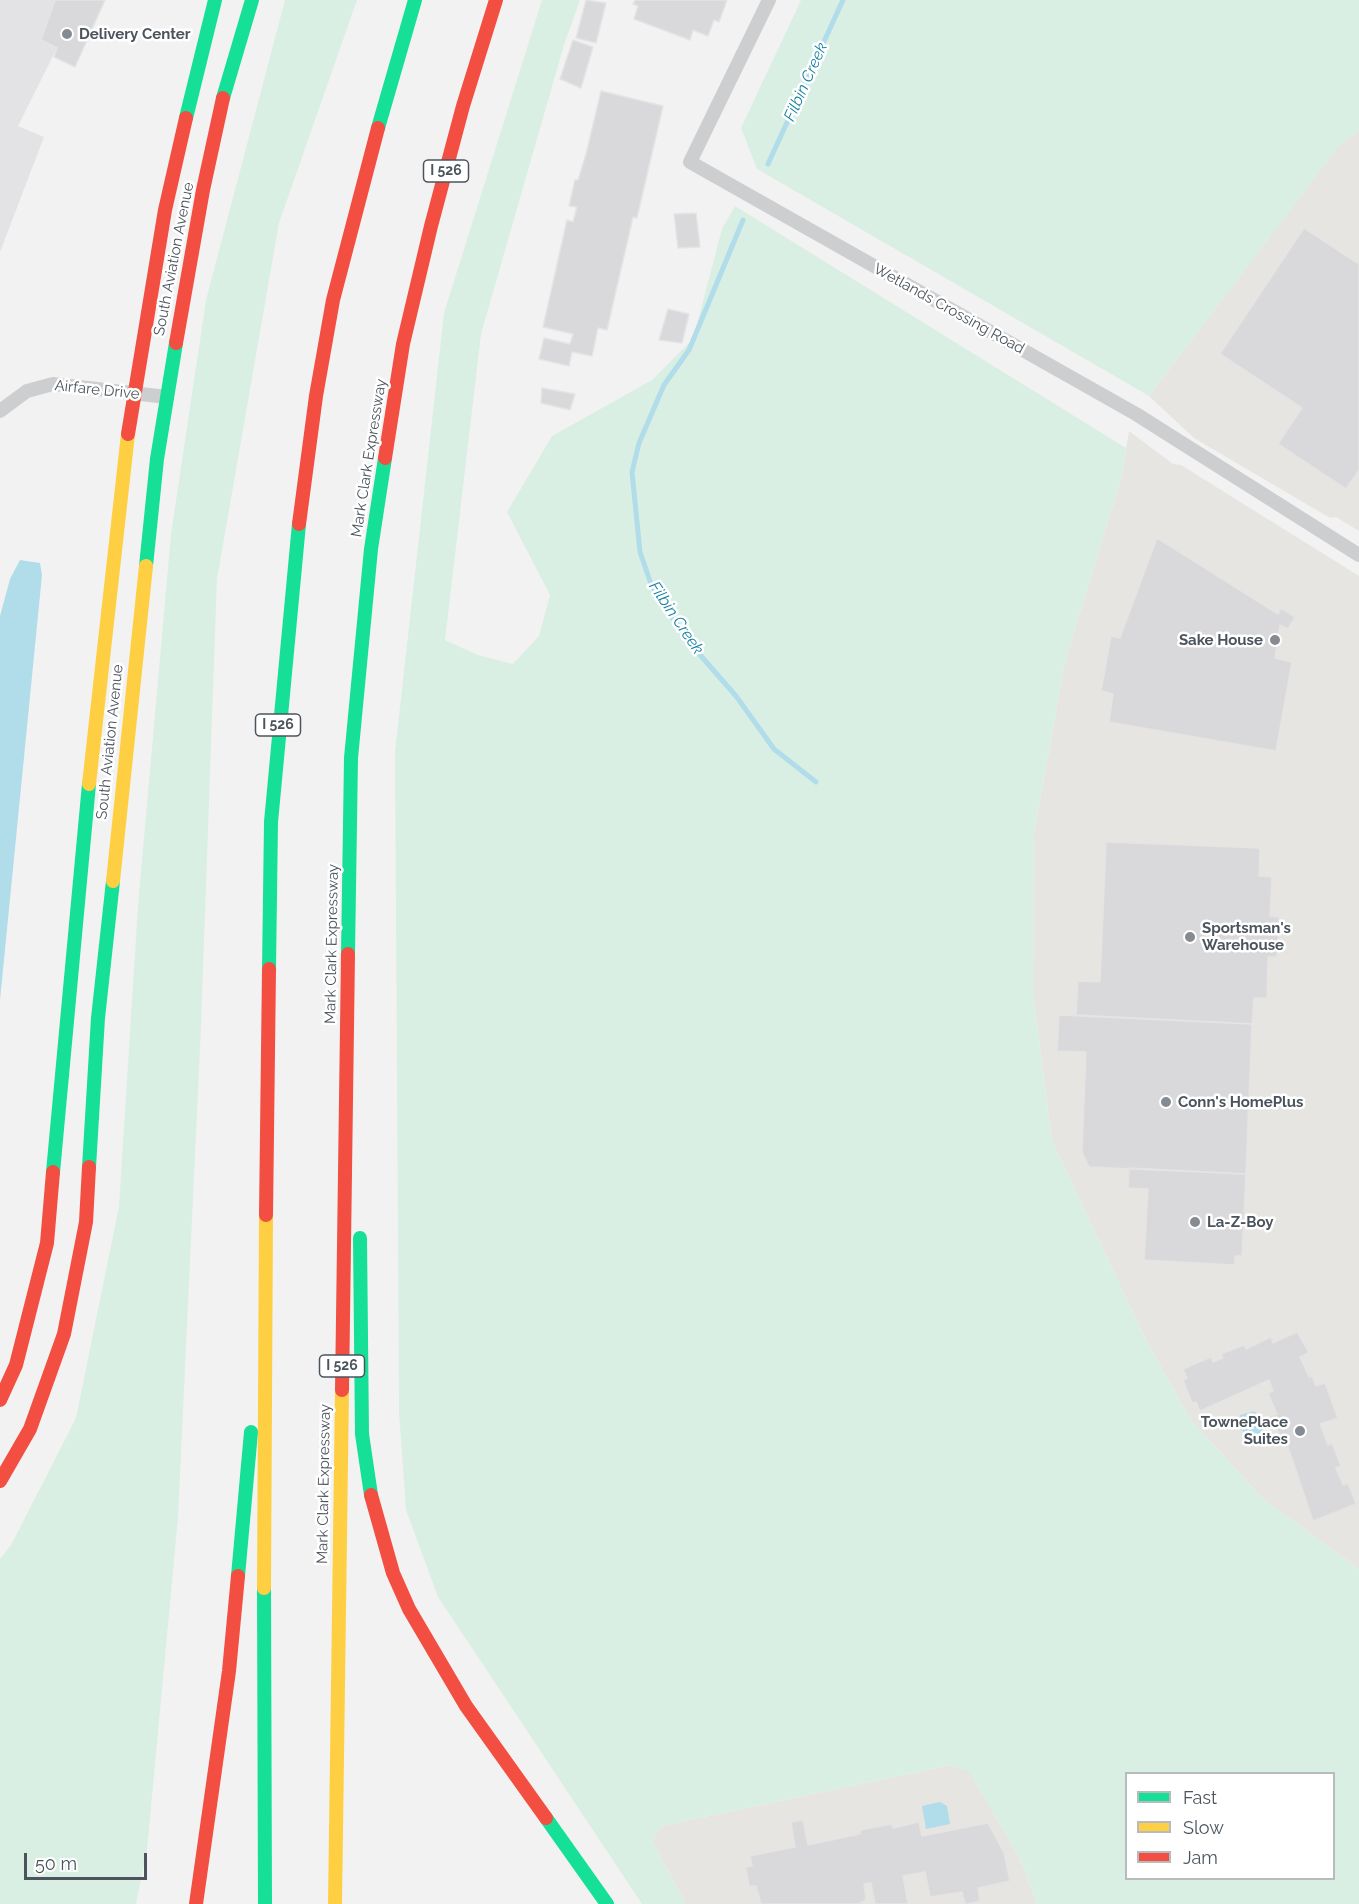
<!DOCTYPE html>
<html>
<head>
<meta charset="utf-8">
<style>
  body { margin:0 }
  #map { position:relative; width:1359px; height:1904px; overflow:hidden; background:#f3f2f2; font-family:Raleway,sans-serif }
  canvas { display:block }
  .legend { position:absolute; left:1125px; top:1772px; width:210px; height:108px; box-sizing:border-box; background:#fff; border:2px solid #b7bbbe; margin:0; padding:8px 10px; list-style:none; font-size:18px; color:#4b545d }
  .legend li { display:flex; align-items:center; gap:12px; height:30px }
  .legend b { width:30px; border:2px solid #b7bbbe }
  .scale { position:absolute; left:24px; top:1853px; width:123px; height:27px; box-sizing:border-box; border:3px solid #4b545d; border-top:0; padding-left:8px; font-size:18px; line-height:21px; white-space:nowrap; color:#4b545d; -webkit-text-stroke:4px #fff; paint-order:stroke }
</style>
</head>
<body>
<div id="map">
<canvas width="1359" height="1904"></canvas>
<ul class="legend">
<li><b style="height:8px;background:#16e098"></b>Fast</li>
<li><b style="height:8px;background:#ffcf43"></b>Slow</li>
<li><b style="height:8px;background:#f24e42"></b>Jam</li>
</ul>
<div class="scale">50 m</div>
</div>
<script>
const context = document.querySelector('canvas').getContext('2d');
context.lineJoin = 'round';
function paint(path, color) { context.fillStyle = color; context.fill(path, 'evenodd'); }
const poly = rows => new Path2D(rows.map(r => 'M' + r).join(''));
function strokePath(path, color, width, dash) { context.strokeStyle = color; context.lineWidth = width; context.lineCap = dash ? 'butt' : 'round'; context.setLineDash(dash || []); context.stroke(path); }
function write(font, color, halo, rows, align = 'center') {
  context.font = font + ' Raleway,sans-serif'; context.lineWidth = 5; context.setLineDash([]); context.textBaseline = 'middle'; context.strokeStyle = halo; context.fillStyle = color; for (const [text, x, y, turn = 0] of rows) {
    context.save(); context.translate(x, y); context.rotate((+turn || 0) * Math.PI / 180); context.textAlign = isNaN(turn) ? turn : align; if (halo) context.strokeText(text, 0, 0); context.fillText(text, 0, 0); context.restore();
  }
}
paint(poly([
  [1359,131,1359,531,1336,517,1330,518,1194,438,1149,396,1340,144],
  [1129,431,1173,464,1181,465,1359,576,1359,1569,1263,1499,1190,1419,1146,1340,1052,1141,1033,994,1034,833,1065,662,1121,479],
  [951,1765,969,1771,1019,1857,1037,1904,686,1904,652,1841,661,1826]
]), '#e6e5e1');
paint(poly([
  [0,0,55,0,41,40,57,48,18,126,44,137,0,252]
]), '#e3e3e5');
paint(poly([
  [285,0,357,0,279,223,217,579,201,1027,178,1518,147,1850,136,1904,0,1904,0,1559,11,1545,76,1418,119,1206,138,905,171,534,206,300],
  [542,0,580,0,564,45,481,334,445,640,478,655,513,664,539,636,550,595,507,512,552,436,652,380,693,339,722,229,735,206,1126,448,1121,479,1065,662,1034,833,1033,994,1052,1141,1146,1340,1190,1419,1263,1499,1359,1569,1359,1904,1037,1904,1019,1857,969,1772,951,1765,661,1826,652,1841,686,1904,642,1904,438,1597,406,1510,399,1412,395,752,444,313],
  [1126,1774,1334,1774,1334,1878,1126,1878],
  [801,0,1359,0,1359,131,1340,145,1149,396,757,169,741,128]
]), '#daefe3');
paint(poly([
  [20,560,40,563,42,575,0,1000,0,616,10,579],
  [1255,1411,1268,1444,1261,1447,1239,1428,1240,1415],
  [940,1802,947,1806,950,1824,926,1829,922,1806]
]), '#b1dcea');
strokePath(poly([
  [768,164,843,0],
  [743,220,689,350,664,385,639,443,632,472,640,552,651,584,687,640,736,696,774,749,816,782]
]), '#b1dcea', 5);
const building = poly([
  [55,0,105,0,75,67,54,57,57,48,41,40,55,0],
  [586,0,606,3,596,43,576,38,586,0],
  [635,0,727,0,719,22,714,20,708,36,693,30,690,40,634,19,638,6,633,4,635,0],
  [573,40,593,47,581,88,560,79,573,40],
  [601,91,663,106,637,218,633,217,607,330,598,328,592,356,572,352,569,366,539,359,544,338,570,344,573,334,543,327,567,220,573,222,577,207,569,206,575,180,578,180,586,154,601,91],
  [696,213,700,247,678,248,674,214,696,213],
  [1304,228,1359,264,1359,470,1346,489,1278,444,1302,408,1220,354,1304,228],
  [668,309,689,314,682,343,659,340,668,309],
  [542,388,575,394,570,410,541,403,542,388],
  [1157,538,1278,614,1281,608,1295,617,1288,629,1280,625,1275,658,1292,662,1276,751,1109,722,1113,694,1101,691,1111,636,1120,638,1157,538],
  [1106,842,1260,848,1259,876,1272,877,1270,916,1279,917,1277,957,1268,957,1267,998,1254,998,1252,1024,1076,1015,1078,981,1100,982,1106,842],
  [1059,1015,1252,1024,1246,1174,1089,1167,1082,1152,1086,1052,1057,1051,1059,1015],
  [1129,1168,1246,1174,1242,1256,1235,1256,1235,1265,1144,1260,1148,1189,1128,1188,1129,1168],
  [1297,1332,1309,1353,1300,1357,1309,1377,1312,1376,1316,1386,1325,1383,1338,1418,1320,1424,1328,1445,1332,1443,1341,1466,1336,1468,1343,1485,1348,1483,1356,1504,1313,1521,1285,1438,1281,1439,1272,1416,1277,1414,1268,1393,1273,1391,1269,1380,1200,1411,1196,1402,1192,1403,1183,1380,1187,1378,1183,1369,1211,1357,1213,1362,1223,1358,1221,1354,1244,1345,1246,1349,1271,1337,1273,1343,1297,1332],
  [803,1820,808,1845,860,1834,860,1830,892,1824,893,1828,919,1822,922,1836,988,1823,1004,1853,1010,1881,978,1888,980,1901,968,1904,965,1904,962,1892,930,1897,925,1872,903,1876,908,1904,875,1904,871,1883,864,1884,866,1900,859,1904,761,1904,756,1886,749,1886,746,1867,752,1866,750,1856,795,1847,791,1822,803,1820]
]);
paint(building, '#d9d9db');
strokePath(building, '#e4e4e5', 1.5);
strokePath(poly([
  [769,0,690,162,1136,414,1359,555],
  [0,411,27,391,53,384,167,397]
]), '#cdced0', 14);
strokePath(poly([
  [223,98,252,0],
  [186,118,215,0],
  [378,128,415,0],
  [146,566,157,459,176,343],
  [348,954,351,758,371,549,385,458],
  [269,969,271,822,299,524],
  [89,1167,98,1018,113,881],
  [53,1172,89,784],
  [360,1238,362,1434,371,1495],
  [238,1576,251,1432],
  [264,1588,265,1904],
  [546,1818,607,1904]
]), '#16e098', 14);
strokePath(poly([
  [89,784,128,434],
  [113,881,146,566],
  [264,1588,266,1215],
  [335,1904,342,1390]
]), '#ffcf43', 14);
strokePath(poly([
  [176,343,203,190,223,98],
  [128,434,165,210,186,118],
  [385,458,403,344,431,226,463,106,496,0],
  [299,524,316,396,333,300,378,128],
  [266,1215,269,969],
  [342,1390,348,954],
  [0,1400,16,1365,47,1243,53,1172],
  [0,1481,30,1429,64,1334,86,1222,89,1167],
  [371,1495,393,1573,409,1609,466,1706,546,1818],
  [196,1904,229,1671,238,1576]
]), '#f24e42', 14);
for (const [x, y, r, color] of [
  [67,34,6,"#868b91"],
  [1275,640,6,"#868b91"],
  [1190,937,6,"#868b91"],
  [1166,1102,6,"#868b91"],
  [1195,1222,6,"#868b91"],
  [1300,1431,6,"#868b91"]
]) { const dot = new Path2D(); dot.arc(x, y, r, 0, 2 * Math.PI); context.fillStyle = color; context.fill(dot); strokePath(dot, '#fff', 2); }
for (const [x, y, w] of [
  [446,171,45],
  [278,725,45],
  [342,1366,45]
]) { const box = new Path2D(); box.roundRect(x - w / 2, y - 11, w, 22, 4.5); context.fillStyle = '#fff'; context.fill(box); strokePath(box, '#4b545d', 1.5); }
write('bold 14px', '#4b545d', null, [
  ["I 526",446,171],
  ["I 526",278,725],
  ["I 526",342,1366]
]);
write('bold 15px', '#4b545d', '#fff', [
  ["Delivery Center",79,34],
  ["Sake House",1263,640,"right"],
  ["Sportsman's",1202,928],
  ["Warehouse",1202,945],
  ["Conn's HomePlus",1178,1102],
  ["La-Z-Boy",1207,1222],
  ["TownePlace",1288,1422,"right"],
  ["Suites",1288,1439,"right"]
], 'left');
write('15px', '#4b545d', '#fff', [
  ["South Aviation Avenue",174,259,-79],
  ["Wetlands Crossing Road",949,309,29],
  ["Airfare Drive",97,390,6],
  ["Mark Clark Expressway",369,458,-81],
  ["South Aviation Avenue",110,742,-84],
  ["Mark Clark Expressway",332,944,-89],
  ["Mark Clark Expressway",324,1484,-89]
]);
write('italic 16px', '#1880a3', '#fff', [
  ["Filbin Creek",806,82,-66],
  ["Filbin Creek",676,618,56]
]);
</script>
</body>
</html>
